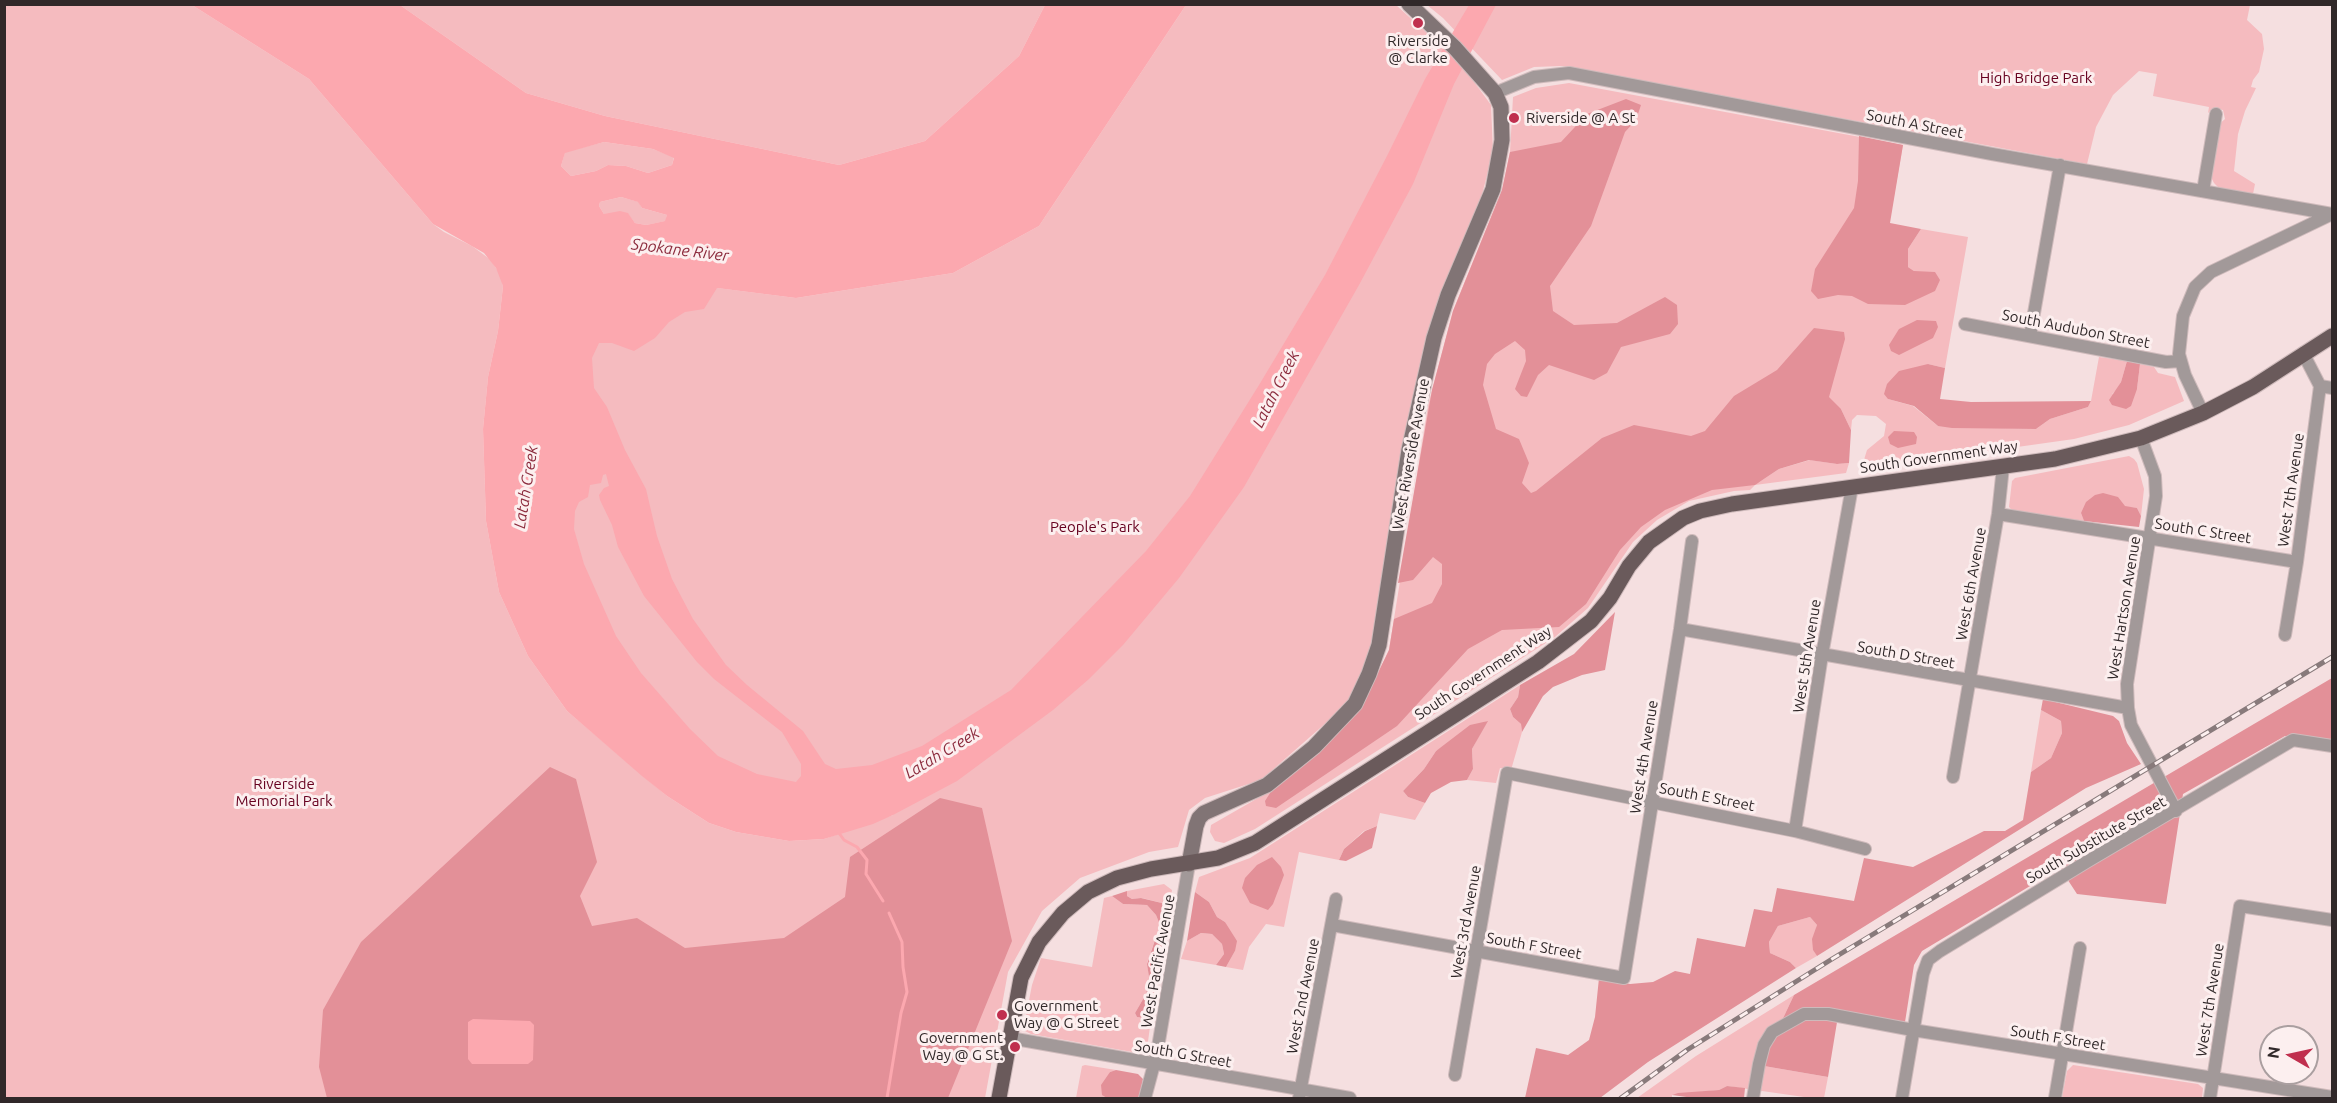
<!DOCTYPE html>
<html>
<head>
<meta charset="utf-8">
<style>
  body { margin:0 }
  #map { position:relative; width:2337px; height:1103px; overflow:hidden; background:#f5dfe0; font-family:Ubuntu,sans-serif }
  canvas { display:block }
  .frame { position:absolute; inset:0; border:6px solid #302829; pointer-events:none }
  .north { position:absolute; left:2259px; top:1025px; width:60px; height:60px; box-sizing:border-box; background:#fcefef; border:2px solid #aa9fa0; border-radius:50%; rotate:279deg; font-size:16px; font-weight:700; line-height:24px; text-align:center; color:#302829 }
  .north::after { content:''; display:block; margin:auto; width:21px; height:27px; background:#c02f4e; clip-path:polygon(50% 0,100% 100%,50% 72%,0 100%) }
</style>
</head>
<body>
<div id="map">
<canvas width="2337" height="1103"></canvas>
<div class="frame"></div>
<div class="north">N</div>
</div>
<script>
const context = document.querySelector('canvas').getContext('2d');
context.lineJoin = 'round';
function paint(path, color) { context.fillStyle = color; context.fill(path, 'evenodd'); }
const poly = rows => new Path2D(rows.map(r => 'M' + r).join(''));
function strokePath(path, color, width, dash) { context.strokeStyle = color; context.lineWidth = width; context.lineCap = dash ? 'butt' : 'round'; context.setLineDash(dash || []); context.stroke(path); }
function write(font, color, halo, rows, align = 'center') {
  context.font = font + ' Ubuntu,sans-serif'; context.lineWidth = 6; context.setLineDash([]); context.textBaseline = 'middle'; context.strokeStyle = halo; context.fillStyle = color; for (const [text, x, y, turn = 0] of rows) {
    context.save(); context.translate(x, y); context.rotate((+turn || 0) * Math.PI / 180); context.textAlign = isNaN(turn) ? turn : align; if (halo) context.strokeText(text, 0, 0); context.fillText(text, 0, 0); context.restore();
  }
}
paint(poly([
  [1332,4,1396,5,1461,64,1491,105,1493,152,1477,214,1435,312,1403,453,1372,647,1352,700,1261,780,1205,798,1189,810,1178,847,1149,852,1080,878,1042,911,1008,972,985,1098,5,1098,5,5,192,5,309,79,433,224,444,232,472,246,491,260,501,276,503,286,498,331,488,377,483,429,486,521,499,592,528,656,567,711,667,796,709,823,736,832,789,841,824,839,893,815,899,783,833,818,774,816,710,799,622,746,552,671,525,611,517,523,540,411,545,266,796,298,953,273,1039,226,1186,5],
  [461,1012,544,1013,543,1072,460,1071],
  [400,5,1045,5,1019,56,925,141,839,165,605,116,526,93],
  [1427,5,2250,5,2247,20,2262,34,2264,49,2259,72,2253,80,2251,87,2256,88,2245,111,2238,134,2234,171,2255,184,2253,194,2219,188,2214,183,2211,177,2216,127,2225,119,2223,110,2213,108,2208,113,2209,107,2153,96,2157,74,2139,71,2113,95,2096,127,2087,164,1562,66,1534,67,1502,80,1443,18],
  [1569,83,1903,145,1875,304,1914,271,1908,267,1908,249,1921,229,1968,237,1945,368,1928,364,1888,399,1913,406,1938,426,2036,429,2050,419,2088,407,2091,401,2099,357,2127,361,2121,382,2116,391,2112,394,2137,389,2140,364,2154,367,2158,373,2175,377,2184,401,2129,425,2074,439,1868,468,1863,463,1867,450,1884,436,1886,424,1876,416,1857,415,1852,420,1851,430,1841,409,1758,483,1779,469,1810,460,1837,464,1849,463,1846,473,1755,485,1750,490,1734,491,1689,501,1657,520,1633,542,1588,608,1555,637,1255,829,1224,843,1215,841,1210,832,1211,825,1272,790,1362,706,1389,650,1428,406,1453,311,1502,190,1510,152,1513,97,1536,88],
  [604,142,653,149,674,157,672,165,648,173,626,166,608,165,596,171,571,176,561,166,565,152],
  [621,197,639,202,642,208,667,215,666,221,646,225,635,223,628,214,604,214,599,206,600,202],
  [2129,456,2134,459,2137,463,2144,489,2141,516,2137,508,2125,507,2121,503,2081,513,2084,521,2014,512,2009,507,2012,481,2015,478],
  [1520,685,1518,697,1510,709,1513,717,1521,724,1522,732,1511,770,1500,768,1496,783,1467,780,1473,769,1472,749,1487,721,1436,751,1424,769,1403,791,1408,797,1425,803,1415,820,1380,813,1377,826,1364,831,1344,849,1339,860,1299,852,1284,927,1266,924,1249,947,1243,970,1226,967,1235,951,1225,922,1217,917,1209,902,1195,892,1199,877,1250,858],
  [2041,710,2061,721,2062,733,2051,758,2031,772],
  [1164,884,1172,890,1170,905,1142,898,1132,899,1127,896,1127,891],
  [1112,896,1123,904,1147,905,1156,915,1160,925,1147,963,1149,977,1146,994,1135,1013,1137,1017,1151,1019,1147,1049,1138,1053,1031,1034,1025,1031,1024,1026,1032,985,1041,958,1092,967,1104,898],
  [1810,917,1817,925,1813,949,1817,956,1796,968,1790,962,1770,953,1769,942,1778,926],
  [1201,933,1212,934,1222,944,1224,954,1216,965,1181,959,1187,941],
  [1794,995,1768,1050,1764,1066,1828,1077,1824,1098,1811,1098,1727,1086,1719,1090,1672,1095,1672,1098,1637,1098,1696,1056],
  [1085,1065,1116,1070,1110,1072,1102,1094,1107,1098,1076,1098,1082,1066],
  [2073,1065,2198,1084,2203,1088,2202,1098,2062,1098,2067,1071]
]), '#f5bbbf');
paint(poly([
  [1626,99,1641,105,1636,120,1625,132,1591,226,1550,286,1553,311,1574,325,1617,323,1665,297,1677,305,1678,324,1670,334,1621,347,1607,373,1594,380,1549,365,1538,375,1527,397,1521,396,1515,389,1526,361,1525,350,1515,341,1495,354,1487,364,1483,385,1496,429,1519,439,1529,463,1522,483,1531,493,1536,491,1602,438,1634,425,1691,436,1705,431,1734,396,1777,370,1814,328,1844,332,1845,339,1829,397,1841,409,1851,430,1849,463,1837,464,1809,460,1779,469,1755,485,1712,490,1665,510,1641,527,1620,550,1586,604,1559,627,1502,630,1468,649,1397,726,1276,808,1266,806,1265,801,1272,790,1362,706,1389,650,1394,619,1432,603,1442,584,1442,564,1433,557,1413,580,1398,583,1432,390,1453,311,1502,190,1510,152,1561,142,1587,114],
  [1859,136,1903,145,1890,223,1921,229,1908,249,1908,267,1914,271,1935,272,1940,280,1935,291,1905,305,1868,304,1852,296,1838,295,1818,299,1811,291,1815,269,1854,208,1858,181],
  [1917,320,1936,321,1938,327,1933,338,1899,355,1891,351,1889,345,1899,329],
  [2127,361,2140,364,2137,389,2131,406,2126,409,2112,405,2109,400,2121,382],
  [1928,364,1945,368,1940,399,1971,402,2091,401,2088,407,2050,419,2036,429,1952,428,1938,426,1914,406,1888,399,1884,394,1887,384,1899,371],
  [1894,431,1914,432,1917,437,1916,444,1898,448,1890,444,1888,437],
  [2103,493,2118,497,2125,506,2137,508,2141,516,2139,527,2084,521,2081,513,2086,502,2095,495],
  [1615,612,1605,670,1582,675,1553,687,1543,696,1522,732,1521,724,1513,717,1510,709,1518,697,1520,685,1574,654],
  [2332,678,2332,741,2285,736,2183,794,2166,904,2077,894,2060,868,1922,951,1914,965,1905,1022,1839,1010,1828,1077,1764,1066,1768,1050,1794,995],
  [2043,699,2113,716,2119,721,2127,743,2141,764,2086,788,1817,956,1813,950,1812,939,1817,925,1810,917,1778,926,1769,942,1770,953,1790,962,1796,968,1648,1062,1600,1098,1525,1098,1536,1048,1568,1055,1589,1040,1595,1017,1599,978,1630,984,1653,982,1675,971,1690,974,1697,938,1745,947,1754,909,1772,912,1777,888,1854,901,1864,858,1913,867,1984,831,2005,831,2023,820,2031,772,2051,758,2062,733,2061,721,2041,710],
  [1488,721,1472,749,1473,769,1467,780,1451,782,1431,793,1425,803,1408,797,1403,791,1424,769,1436,751,1470,725],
  [550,767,576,779,597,862,580,896,592,926,637,918,685,948,784,938,845,897,850,857,940,798,982,808,1012,941,948,1098,327,1098,319,1067,323,1010,361,942],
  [1377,826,1372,848,1346,861,1339,860,1344,849,1365,831],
  [1272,857,1281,867,1284,875,1273,904,1268,910,1250,903,1242,888,1245,878,1257,865],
  [1127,891,1127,896,1132,899,1141,898,1170,905,1151,1019,1137,1017,1135,1013,1146,994,1149,977,1147,964,1160,925,1156,915,1147,905,1123,904,1112,896],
  [1195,892,1209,902,1217,917,1225,922,1237,941,1235,951,1226,967,1216,965,1224,954,1222,944,1212,934,1201,933,1187,941],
  [1116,1070,1138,1074,1143,1079,1139,1098,1107,1098,1102,1095,1101,1085,1110,1072],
  [1727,1086,1745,1088,1744,1098,1694,1098,1672,1095,1678,1093,1719,1090]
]), '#e39098');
paint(poly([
  [192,5,400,5,526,93,605,116,839,165,925,141,1019,56,1045,5,1186,5,1039,226,953,273,796,298,717,288,704,309,685,312,669,322,655,338,634,351,612,343,599,343,592,358,594,388,607,407,625,450,646,489,657,536,672,579,693,619,726,665,747,685,803,731,825,764,836,769,872,765,922,746,1011,690,1146,551,1190,496,1259,385,1325,275,1387,156,1425,79,1469,5,1496,5,1454,84,1413,184,1359,285,1244,487,1179,578,1123,645,1089,679,1053,710,957,781,893,815,873,824,824,839,789,841,736,832,709,823,667,796,642,776,567,711,528,656,499,592,486,521,483,429,488,377,498,331,503,286,496,268,484,253,433,224,309,79],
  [604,142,653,149,674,158,672,165,648,173,626,166,608,165,596,171,571,176,561,166,565,153],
  [621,197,638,202,642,208,667,215,665,221,646,225,635,223,628,213,620,211,604,214,599,206,600,202],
  [606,474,609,486,604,488,599,495,600,500,612,525,618,547,644,596,697,662,714,679,782,732,801,764,801,776,796,782,757,774,718,756,690,729,641,673,616,636,584,564,574,529,575,511,579,502,588,497,590,485,601,483,603,475],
  [473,1019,530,1021,534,1025,533,1060,528,1064,472,1064,468,1059,468,1022]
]), '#fca8af');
strokePath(poly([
  [839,833,844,840,857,847,867,860,866,874,883,901],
  [887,1098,901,1013,907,992,903,967,902,942,889,913]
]), '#fca8af', 3);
const street = poly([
  [1495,93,1534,77,1569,73,1992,154,2332,214],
  [2203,191,2216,114],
  [1965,324,2166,362,2181,361],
  [2030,336,2060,165],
  [2320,386,2332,388],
  [2203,413,2185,375,2179,354,2183,316,2195,287,2211,272,2332,214],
  [2141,438,2155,476,2156,496,2127,684,2128,708,2131,725,2176,811],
  [1998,514,2297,562],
  [1680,629,2128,708],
  [2285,635,2297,562,2320,386,2303,353],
  [1953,777,1998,514,2003,467],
  [1795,831,1822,655,1852,487],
  [1332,925,1624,978,1680,629,1692,541],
  [1010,1038,1350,1098],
  [1455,1075,1507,773,1795,831,1865,849],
  [1145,1098,1157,1053,1189,864],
  [1299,1098,1336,899],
  [1753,1098,1759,1064,1764,1045,1772,1032,1804,1014,1828,1014,1913,1030,2332,1097],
  [1902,1098,1923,974,1928,960,1940,951,2088,861,2293,740,2332,746],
  [2055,1098,2080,948],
  [2210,1098,2240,906,2332,920]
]);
const secondary = poly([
  [1189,864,1196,826,1199,818,1204,813,1267,785,1314,747,1355,704,1369,674,1379,645,1409,450,1434,338,1448,295,1493,189,1502,140,1501,107,1495,93,1455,48,1409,4]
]);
const primary = poly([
  [999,1098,1021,978,1039,942,1063,913,1088,892,1117,878,1151,869,1218,858,1255,843,1538,662,1591,621,1610,598,1629,566,1649,542,1683,518,1700,511,1732,504,2055,459,2141,438,2203,413,2253,387,2332,336]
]);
strokePath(street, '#cebabb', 14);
strokePath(secondary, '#cebabb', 17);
strokePath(primary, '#cebabb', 17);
strokePath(street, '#a29999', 12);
strokePath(secondary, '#817475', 15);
strokePath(primary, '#6a5a5b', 15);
const rail = poly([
  [1621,1098,1687,1050,1832,959,2332,657]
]);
strokePath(rail, '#887a7b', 5);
strokePath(rail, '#fcefef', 3, [9]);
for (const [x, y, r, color] of [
  [1418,23,6,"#c02f4e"],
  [1514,118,6,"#c02f4e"],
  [1002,1015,6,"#c02f4e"],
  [1015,1047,6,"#c02f4e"]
]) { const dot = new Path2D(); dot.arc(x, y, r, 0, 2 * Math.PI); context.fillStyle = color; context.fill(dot); strokePath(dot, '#fcefef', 2); }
write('15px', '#302829', '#fcefef', [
  ["Riverside",1418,41,"center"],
  ["@ Clarke",1418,58,"center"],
  ["Riverside @ A St",1526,118],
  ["Government",1014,1006],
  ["Way @ G Street",1014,1023],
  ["Government",1003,1038,"right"],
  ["Way @ G St.",1003,1055,"right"]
], 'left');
write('15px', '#66001f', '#fcefef', [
  ["High Bridge Park",2036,78],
  ["People's Park",1095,527],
  ["Riverside",284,784],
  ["Memorial Park",284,801]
]);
write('15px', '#302829', '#fcefef', [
  ["South A Street",1915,124,11],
  ["South Audubon Street",2076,329,11],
  ["West Riverside Avenue",1411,454,-80],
  ["South Government Way",1939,457,-8],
  ["West 7th Avenue",2291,490,-82],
  ["South C Street",2203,531,9],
  ["West 6th Avenue",1971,584,-80],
  ["West Hartson Avenue",2124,608,-81],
  ["South D Street",1906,655,10],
  ["West 5th Avenue",1807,656,-81],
  ["South Government Way",1483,673,-33],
  ["West 4th Avenue",1644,757,-81],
  ["South E Street",1707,797,11],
  ["South Substitute Street",2096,840,-30],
  ["West 3rd Avenue",1466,922,-80],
  ["South F Street",1534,946,10],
  ["West Pacific Avenue",1158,961,-80],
  ["West 2nd Avenue",1303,996,-79],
  ["West 7th Avenue",2210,1000,-81],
  ["South F Street",2058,1038,9],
  ["South G Street",1183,1054,10]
]);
write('italic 16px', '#8c2b3d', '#fcefef', [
  ["Spokane River",680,250,7],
  ["Latah Creek",1276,389,-63],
  ["Latah Creek",526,487,-81],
  ["Latah Creek",942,753,-31]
]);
</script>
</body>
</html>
